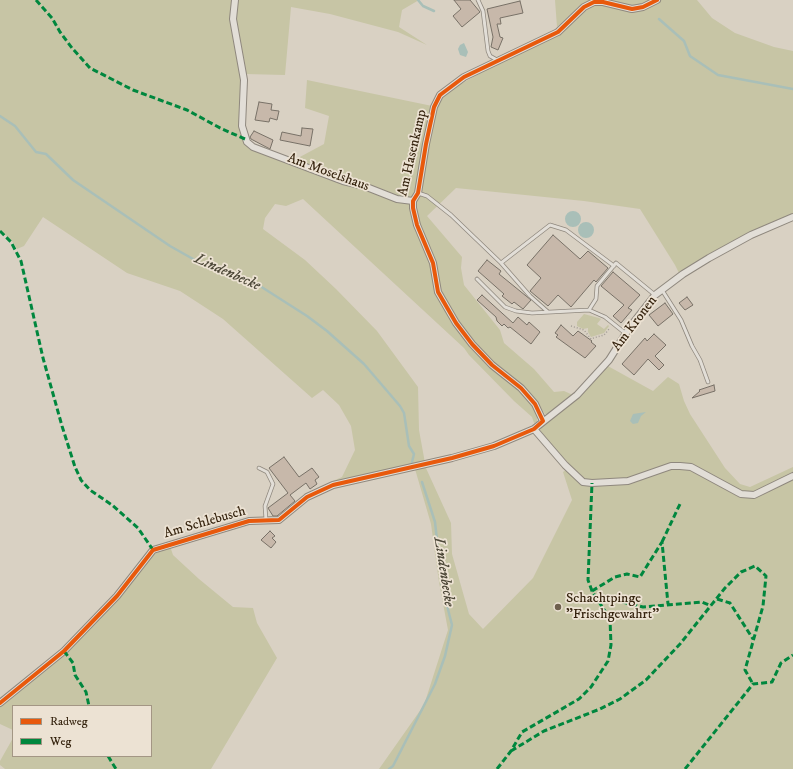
<!DOCTYPE html>
<html>
<head>
<meta charset="utf-8">
<style>
  body { margin:0 }
  #map { position:relative; width:793px; height:769px; overflow:hidden; background:#d9d1c3; font-family:"IM FELL DW Pica",serif }
  canvas { display:block }
  .legend { position:absolute; left:12px; top:705px; width:140px; height:52px; box-sizing:border-box; background:#ece2d3; border:1px solid #a39684; margin:0; padding:5px 7px; list-style:none; font-size:12px; color:#35230e }
  .legend li { display:flex; align-items:center; gap:8px; height:20px }
  .legend b { width:20px; border:1px solid #a39684 }
</style>
</head>
<body>
<div id="map">
<canvas width="793" height="769"></canvas>
<ul class="legend">
<li><b style="height:5px;background:#e8590c"></b>Radweg</li>
<li><b style="height:5px;background:#00873e"></b>Weg</li>
</ul>
</div>
<script>
const context = document.querySelector('canvas').getContext('2d');
context.lineJoin = 'round';
function paint(path, color) { context.fillStyle = color; context.fill(path, 'evenodd'); }
const poly = rows => new Path2D(rows.map(r => 'M' + r).join(''));
function strokePath(path, color, width, dash) { context.strokeStyle = color; context.lineWidth = width; context.lineCap = dash ? 'butt' : 'round'; context.setLineDash(dash || []); context.stroke(path); }
function write(font, color, halo, rows, align = 'center') {
  context.font = font + ' "IM FELL DW Pica",serif'; context.lineWidth = 3.5; context.setLineDash([]); context.textBaseline = 'middle'; context.strokeStyle = halo; context.fillStyle = color; for (const [text, x, y, turn = 0] of rows) {
    context.save(); context.translate(x, y); context.rotate((+turn || 0) * Math.PI / 180); context.textAlign = isNaN(turn) ? turn : align; if (halo) context.strokeText(text, 0, 0); context.fillText(text, 0, 0); context.restore();
  }
}
paint(poly([
  [0,0,419,0,402,10,399,27,427,45,398,32,330,14,291,7,285,75,245,74,240,108,247,144,296,163,298,158,324,144,329,116,305,108,307,80,437,107,444,94,455,87,495,65,555,37,585,9,596,5,607,5,632,10,647,8,661,0,697,0,712,18,735,33,774,47,793,51,793,215,708,256,679,273,675,265,640,209,584,201,456,188,427,216,462,257,461,268,464,285,500,330,504,343,534,369,554,392,564,391,573,395,550,415,545,414,530,394,515,379,490,359,528,400,537,415,537,422,534,423,532,417,514,401,469,355,464,348,303,199,286,206,275,204,265,218,263,229,305,260,336,289,377,331,418,387,419,430,425,463,333,482,333,481,342,477,355,450,351,426,339,405,323,390,312,398,223,319,180,291,127,273,43,217,24,246,17,249,12,241,0,230],
  [555,0,594,0,579,7,557,27],
  [599,0,655,0,644,6,630,6],
  [584,314,599,318,601,319,597,324,604,329,608,325,609,326,604,333,591,337,588,332,588,328,583,329,577,326,577,322],
  [606,365,653,391,668,377,679,384,684,401,690,414,725,468,740,484,750,487,793,467,793,474,757,493,741,493,692,466,671,463,628,479,586,480,559,455,541,435,540,428,572,402],
  [425,466,451,523,452,554,469,614,483,629,533,578,572,500,563,472,567,469,580,482,627,483,672,467,691,469,711,480,755,497,793,477,793,769,379,769,424,705,448,630,439,582,431,524,415,469],
  [170,546,173,555,199,579,233,607,253,608,257,623,277,658,211,769,5,769,0,765,0,761,13,738,13,756,151,756,151,706,13,706,13,730,0,724,0,705,53,662,152,554]
]), '#c7c5a5');
paint(poly([
  [464,43,468,52,466,57,460,55,458,49,460,45],
  '565 219a8 8 0 1 1 16 0a8 8 0 1 1-16 0Z',
  '578 230a8 8 0 1 1 16 0a8 8 0 1 1-16 0Z',
  [646,412,641,416,638,423,633,424,630,421,633,414]
]), '#a9bfb8');
strokePath(poly([
  [418,0,423,6,434,11],
  [659,19,684,41,690,56,718,75,793,89],
  [0,116,15,126,36,152,46,154,73,180,170,246,209,268,233,278,260,286,307,316,327,331,364,364,400,406,404,413,409,446,414,454,412,462],
  [389,769,393,766,435,684,445,656,452,625,442,586,435,522,422,482]
]), '#a9bfb8', 2.5);
const building = poly([
  [454,0,470,0,480,12,462,27,453,16,461,9,454,0],
  [520,1,523,13,500,18,501,24,497,24,500,37,503,38,498,50,491,47,493,37,487,9,520,1],
  [259,102,272,104,271,110,279,111,277,120,270,118,269,122,255,120,259,102],
  [302,128,313,129,310,146,280,140,282,132,301,136,302,128],
  [254,131,273,140,270,149,251,139,250,137,254,131],
  [553,235,580,259,588,251,608,268,596,282,594,280,571,307,558,295,548,306,530,291,541,278,527,265,553,235],
  [487,260,501,271,499,274,531,300,523,309,514,302,512,304,502,296,504,294,478,271,487,260],
  [613,272,640,295,628,308,632,310,621,323,613,316,624,305,601,286,613,272],
  [482,295,513,323,518,317,527,325,529,322,540,332,531,344,510,327,508,328,504,324,502,326,497,321,496,317,477,300,482,295],
  [687,297,693,305,685,310,679,303,687,297],
  [665,303,673,314,658,326,649,315,665,303],
  [561,325,573,336,578,331,592,341,591,342,596,346,585,358,556,337,558,335,555,333,561,325],
  [654,334,666,345,655,356,664,365,659,370,648,359,634,375,622,364,645,338,647,341,654,334],
  [714,385,715,391,692,398,700,391,699,390,714,385],
  [284,457,299,477,312,468,319,477,315,480,317,484,310,489,306,483,290,495,295,501,277,516,273,516,268,508,288,493,269,468,284,457],
  [270,531,275,536,272,538,276,542,271,548,261,540,270,531]
]);
paint(building, '#c7b8aa');
strokePath(building, '#787167', 1);
const lane = poly([
  [478,0,483,11,488,51,490,56,497,60],
  [418,193,427,196,451,215,501,263],
  [477,279,505,307,516,311,532,313,589,310],
  [662,290,681,320,692,346,700,360,708,382],
  [548,312,530,296,501,263,550,225,566,230,614,266],
  [625,333,605,317,589,310,596,299,597,286,616,263,655,295],
  [259,468,267,472,273,484,265,506,266,520]
]);
const street = poly([
  [235,0,233,19,244,80,242,126,247,142,253,147,343,181,364,186,397,199,413,201],
  [543,421,535,404,521,388,492,365,472,344,456,323,438,292,433,263,417,225,413,208,413,201,418,193,426,144,434,107,440,95,464,77,558,32,584,7,594,2,603,2,632,9,643,7,657,0],
  [534,429,565,465,583,482,592,483,628,481,671,466,680,466,691,467,741,494,754,495,793,476],
  [0,703,64,651,117,596,153,550,249,521,279,520,307,497,333,485,452,458,494,446,534,429,577,395,609,360,630,327,655,295,683,274,709,258,751,235,793,217]
]);
strokePath(lane, '#8f887e', 4.5);
strokePath(street, '#8f887e', 8);
strokePath(poly([
  [571,326,584,330,591,339],
  [590,339,604,335,610,328]
]), '#a39d96', 1.5, [1, 2]);
strokePath(lane, '#e2ded7', 3);
strokePath(street, '#e2ded7', 6);
strokePath(poly([
  [36,0,52,18,60,32,72,48,90,68,133,90,187,110,222,129,245,139],
  [0,231,11,242,21,261,43,358,62,426,75,467,81,480,90,490,112,505,138,528,153,550],
  [662,542,680,504],
  [592,591,615,577,627,574,640,577,662,542,668,604],
  [596,598,605,598,643,607,702,602,711,606],
  [717,599,730,603,753,639],
  [64,651,73,663,75,675,86,692,89,706],
  [511,751,544,731,600,709,620,699,646,680,680,644,725,588,741,572,755,566,766,576,763,606,745,670,753,684],
  [108,756,116,769],
  [497,769,511,751,522,732,579,699,591,687,608,661,611,645,610,619,592,591,588,580,592,483],
  [685,769,753,684,772,682,781,663,793,655]
]), '#00873e', 3, [6, 3]);
strokePath(poly([
  [0,703,64,651,117,596,153,550,249,521,279,520,307,497,333,485,452,458,494,446,534,429,543,421,535,404,521,388,492,365,472,344,456,323,438,292,433,263,417,225,413,208,413,201,418,193,426,144,434,107,440,95,464,77,558,32,584,7,594,2,603,2,632,9,643,7,657,0]
]), '#e8590c', 4);
for (const [x, y, r, color] of [
  [558,607,4,"#6e604d"]
]) { const dot = new Path2D(); dot.arc(x, y, r, 0, 2 * Math.PI); context.fillStyle = color; context.fill(dot); strokePath(dot, '#ece2d3', 1.5); }
write('14px', '#35230e', '#ece2d3', [
  ["Am Hasenkamp",413,153,-77],
  ["Am Moselshaus",328,173,20],
  ["Am Kronen",635,324,-53],
  ["Am Schlebusch",205,523,-16]
]);
write('14px', '#35230e', '#ece2d3', [
  ["Schachtpinge",566,599],
  ["\"Frischgewahrt\"",566,615]
], 'left');
write('italic 15px', '#4d4838', '#ece2d3', [
  ["Lindenbecke",227,273,24],
  ["Lindenbecke",443,572,81]
]);
</script>
</body>
</html>
